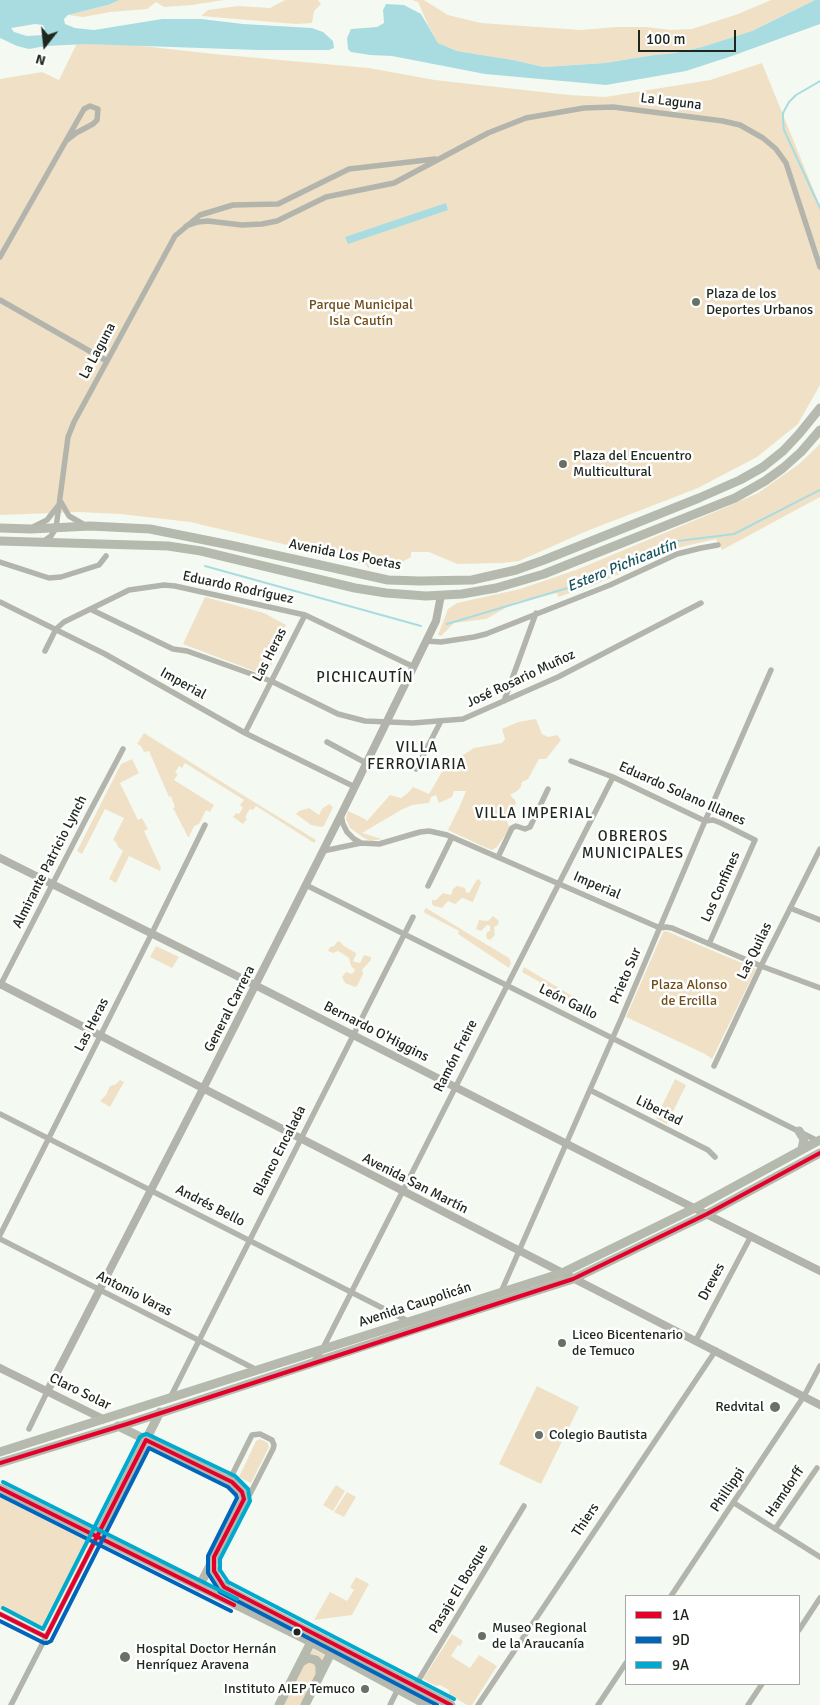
<!DOCTYPE html>
<html>
<head>
<meta charset="utf-8">
<style>
  body { margin:0 }
  #map { position:relative; width:820px; height:1705px; overflow:hidden; background:#f4faf2; font-family:Signika,sans-serif }
  canvas { display:block }
  .legend { position:absolute; left:625px; top:1595px; width:175px; height:90px; box-sizing:border-box; background:#fff; border:1px solid #a5a8a5; margin:0; padding:6px 9px; list-style:none; font-size:15px; color:#1e261d }
  .legend li { display:flex; align-items:center; gap:10px; height:25px }
  .legend b { width:25px; border:1px solid #a5a8a5 }
  .north { position:absolute; left:20px; top:20px; width:50px; height:50px; -webkit-text-stroke:4px #fff; paint-order:stroke; rotate:196deg; font-size:14px; font-weight:700; line-height:20px; text-align:center; color:#1e261d }
  .north::after { content:''; display:block; margin:auto; width:18px; height:22px; background:#1e261d; clip-path:polygon(50% 0,100% 100%,50% 72%,0 100%) }
  .scale { position:absolute; left:638px; top:30px; width:98px; height:22px; box-sizing:border-box; border:2px solid #1e261d; border-top:0; padding-left:6px; font-size:15px; line-height:18px; white-space:nowrap; color:#1e261d; -webkit-text-stroke:4px #fff; paint-order:stroke }
</style>
</head>
<body>
<div id="map">
<canvas width="820" height="1705"></canvas>
<ul class="legend">
<li><b style="height:6px;background:#e4002b"></b>1A</li>
<li><b style="height:6px;background:#0065bd"></b>9D</li>
<li><b style="height:6px;background:#00a9ce"></b>9A</li>
</ul>
<div class="north">N</div>
<div class="scale">100 m</div>
</div>
<script>
const context = document.querySelector('canvas').getContext('2d');
context.lineJoin = 'round';
function paint(path, color) { context.fillStyle = color; context.fill(path, 'evenodd'); }
const poly = rows => new Path2D(rows.map(r => 'M' + r).join(''));
function strokePath(path, color, width, dash) { context.strokeStyle = color; context.lineWidth = width; context.lineCap = dash ? 'butt' : 'round'; context.setLineDash(dash || []); context.stroke(path); }
function write(font, color, halo, rows, align = 'center') {
  context.font = font + ' Signika,sans-serif'; context.lineWidth = 5; context.setLineDash([]); context.textBaseline = 'middle'; context.strokeStyle = halo; context.fillStyle = color; for (const [text, x, y, turn = 0] of rows) {
    context.save(); context.translate(x, y); context.rotate((+turn || 0) * Math.PI / 180); context.textAlign = isNaN(turn) ? turn : align; if (halo) context.strokeText(text, 0, 0); context.fillText(text, 0, 0); context.restore();
  }
}
paint(poly([
  [120,0,224,0,192,5,164,7,156,2,147,9,110,12,83,17,68,15,108,5],
  [285,0,318,0,321,4,314,11,312,23,296,24,201,16,208,10,238,6,270,8],
  [412,0,424,0,448,15,481,23,581,30,617,27,646,27,672,30,692,29,738,14,771,0,815,0,752,31,702,47,675,53,654,55,605,63,544,67,513,60,457,51,438,43,429,27,418,2],
  [79,39,214,54,369,68,435,80,569,95,605,97,710,80,762,63,820,206,820,385,798,424,757,457,698,488,587,531,519,561,503,563,457,564,429,552,411,552,411,557,400,563,389,566,369,566,369,569,366,565,317,552,190,522,120,514,79,512,0,515,0,79,42,72,59,80],
  [820,444,820,497,722,550,716,539,681,547,594,585,558,597,557,593,516,602,486,619,454,623,441,636,438,635,448,609,457,603,520,589,576,570,724,508,758,493,799,464],
  [205,597,264,613,286,625,271,653,275,656,267,676,183,644],
  [536,719,542,734,548,737,557,735,561,740,546,759,539,759,528,779,522,782,521,787,517,791,510,795,515,800,516,803,507,821,510,828,497,847,492,850,482,846,448,830,459,808,466,791,454,791,452,797,439,803,436,795,431,797,429,803,412,805,401,810,362,833,382,839,371,841,364,838,350,828,346,819,348,811,365,819,367,821,390,795,401,798,408,793,413,787,429,794,450,758,455,760,474,748,502,743,505,739,502,729,518,722],
  [144,733,246,797,316,840,314,843,256,806,253,810,250,809,245,817,247,819,243,824,233,817,236,813,239,814,243,808,240,805,244,800,185,763,182,768,179,766,175,773,178,774,174,780,214,805,210,812,206,810,199,824,194,826,189,837,188,837,173,808,175,807,171,796,169,797,149,751,144,752,141,746,137,744],
  [132,759,139,773,120,783,138,820,142,818,148,829,144,831,161,868,160,871,129,856,116,883,109,879,123,851,118,847,116,842,113,840,124,818,105,809,82,854,77,851,121,764],
  [329,804,333,807,324,826,321,827,311,825,296,814,299,811,309,808,319,815,322,809],
  [479,879,481,883,473,902,462,898,455,904,448,901,442,908,434,906,432,904,432,900,436,900,443,893,451,895,453,889,457,886,465,888,466,892,469,893,476,881],
  [426,908,509,958,511,963,509,968,458,934,459,931,425,913,424,911],
  [493,916,499,921,498,925,494,927,495,935,490,940,487,939,486,936,487,932,490,931,490,926,487,925,481,931,476,929,479,920,488,921],
  [666,931,756,969,712,1059,705,1054,626,1017,663,932],
  [338,941,340,942,344,946,356,953,356,955,353,961,355,962,360,963,364,955,371,957,371,960,362,970,363,974,357,986,355,987,345,983,342,977,346,972,352,974,355,970,351,966,349,958,338,951,333,953,328,951,330,947,334,946],
  [156,946,179,957,172,968,150,957],
  [524,967,574,997,575,999,573,1001,522,972],
  [675,1079,686,1085,667,1124,656,1118],
  [120,1080,124,1082,110,1107,100,1101,106,1095,110,1086,116,1084],
  [537,1386,579,1407,541,1484,499,1464],
  [260,1439,268,1443,269,1447,251,1483,239,1477,256,1441],
  [336,1485,345,1491,333,1511,323,1505],
  [347,1492,356,1497,344,1517,334,1512],
  [0,1496,91,1541,44,1632,0,1610],
  [356,1577,369,1584,352,1615,314,1620,330,1592,347,1601,354,1590,350,1587],
  [452,1634,463,1641,460,1646,458,1645,451,1656,470,1668,479,1655,497,1666,472,1705,467,1705,449,1694,449,1690,440,1685,436,1686,423,1679],
  [310,1647,326,1656,302,1705,282,1705]
]), '#f0e1c6');
paint(poly([
  [0,0,120,0,108,5,68,15,64,19,65,24,75,28,94,30,162,19,201,19,243,24,312,28,323,32,333,41,334,48,329,50,258,50,86,44,46,46,29,49,17,46,0,38],
  [35,24,43,25,45,29,43,35,27,36,14,32,11,28],
  [815,0,820,0,820,24,732,56,686,71,606,85,485,74,392,56,370,55,351,52,348,49,347,38,351,29,377,27,384,23,383,10,386,4,404,5,421,14,438,43,457,51,513,60,544,67,605,63,654,55,675,53,702,47,752,31],
  [446,203,448,210,348,244,345,237]
]), '#a9dce1');
strokePath(poly([
  [820,81,796,95,789,102,783,113,783,120,784,130,820,208],
  [205,566,421,626],
  [447,624,571,587,678,541,734,534,820,490]
]), '#a9dce1', 2);
strokePath(poly([
  [186,226,198,222,208,221,242,225,262,224,277,221,326,197,394,183,488,133,526,118,584,108,613,107,723,121,740,125,763,138,776,149,786,163,820,267],
  [0,257,84,109,90,106,98,109,97,120,93,124,76,133,67,140],
  [0,300,107,361],
  [61,502,69,516,83,524],
  [33,527,47,520,58,506],
  [44,541,51,536,56,528,68,437,74,422,175,236,200,215,233,205,278,204,349,169,435,159],
  [0,562,49,578,61,577,99,565,106,556],
  [0,602,105,654,245,733,355,787],
  [90,609,173,649,187,651,271,681,338,714,365,721,413,723,463,719,558,677,701,603],
  [426,641,441,642,474,637,486,634,610,585,677,554,701,548,718,545],
  [45,651,56,629,64,622,129,590,164,585,175,586,305,615,414,667],
  [504,701,536,613],
  [245,733,305,615],
  [327,742,366,763],
  [571,761,613,777,705,821,713,820,721,823,755,840,709,944],
  [416,769,441,721],
  [341,815,343,824,347,832,354,839,361,843],
  [323,851,361,843,379,844,420,832,429,831,447,835,660,928,666,927,672,928,761,966,820,988],
  [498,857,512,828,516,826,525,829,530,827,548,789],
  [306,885,818,1141],
  [428,886,452,837],
  [790,908,820,920],
  [0,986,88,815,123,749],
  [714,1066,761,966,820,849],
  [590,1090,708,1150,715,1157],
  [0,1114,408,1321],
  [0,1235,152,933,205,825],
  [0,1239,257,1370],
  [501,1292,621,1019,705,821,771,670],
  [696,1340,751,1236],
  [313,1362,321,1352,613,777],
  [170,1398,413,917],
  [29,1429,47,1392],
  [229,1481,252,1435,260,1434,272,1440,274,1445,273,1449,250,1494,243,1502],
  [734,1503,820,1557],
  [775,1529,817,1468],
  [671,1596,804,1396,820,1366],
  [0,1614,46,1637],
  [799,1630,820,1598],
  [415,1686,524,1506],
  [11,1705,97,1537],
  [390,1705,398,1689],
  [478,1705,716,1350],
  [598,1705,626,1663],
  [748,1705,762,1684]
]), '#b3b5ac', 5.5);
strokePath(poly([
  [0,858,249,982,622,1172,820,1271],
  [0,984,820,1405],
  [0,1368,103,1419],
  [47,1392,205,1085,341,815,436,621,441,595]
]), '#b2b4ab', 8);
strokePath(poly([
  [0,528,31,529,90,526,150,529,230,545,388,580,420,581,472,580,516,570,544,560,699,498,740,480,763,467,783,451,799,434,820,408],
  [0,541,168,546,201,551,355,588,386,593,426,596,462,594,496,588,544,574,735,498,765,481,783,468,801,452,820,430],
  [799,1131,804,1139,802,1149],
  [118,1426,232,1482,242,1492,244,1499,242,1503,199,1587],
  [0,1452,562,1273,695,1208,820,1140],
  [0,1463,127,1424,416,1329,573,1279,707,1214,820,1153],
  [0,1488,311,1642,427,1705],
  [97,1537,160,1412],
  [214,1557,213,1566,215,1575,220,1583,228,1590,451,1705],
  [301,1662,308,1658,316,1660,320,1665,320,1673],
  [279,1705,311,1642],
  [305,1705,331,1653]
]), '#b5b9ae', 9);
strokePath(poly([
  [0,1463,127,1424,573,1279,707,1214,820,1153],
  [0,1488,234,1605],
  [0,1614,46,1637,146,1440,232,1482,242,1492,244,1499,214,1557,214,1571,224,1587,451,1705]
]), '#e4002b', 4);
strokePath(poly([
  [0,1495,231,1611],
  [0,1621,44,1643,47,1643,51,1641,149,1448,228,1487,236,1495,237,1498,208,1556,208,1573,220,1592,437,1705]
]), '#0065bd', 4);
strokePath(poly([
  [3,1482,237,1599],
  [3,1608,43,1629,140,1437,143,1435,147,1434,235,1476,248,1489,250,1501,220,1559,220,1570,228,1582,454,1699]
]), '#00a9ce', 4);
for (const [x, y, r, color] of [
  [696,302,5,"#697068"],
  [563,464,5,"#697068"],
  [562,1343,5,"#697068"],
  [775,1407,6,"#697068"],
  [539,1435,5,"#697068"],
  [297,1632,4.5,"#1e261d"],
  [482,1636,5,"#697068"],
  [125,1657,6,"#697068"],
  [365,1689,5,"#697068"]
]) { const dot = new Path2D(); dot.arc(x, y, r, 0, 2 * Math.PI); context.fillStyle = color; context.fill(dot); strokePath(dot, '#fff', 2); }
write('14px', '#1e261d', '#fff', [
  ["La Laguna",671,102,7],
  ["La Laguna",98,351,-62],
  ["Avenida Los Poetas",345,555,11],
  ["Eduardo Rodríguez",238,588,12],
  ["Las Heras",270,655,-63],
  ["José Rosario Muñoz",521,679,-25],
  ["Imperial",183,684,29],
  ["Eduardo Solano Illanes",682,794,24],
  ["Almirante Patricio Lynch",50,862,-63],
  ["Imperial",597,886,23],
  ["Los Confines",721,887,-66],
  ["Las Quilas",755,951,-64],
  ["Prieto Sur",626,976,-67],
  ["León Gallo",568,1002,26],
  ["General Carrera",230,1009,-63],
  ["Las Heras",92,1025,-63],
  ["Bernardo O'Higgins",376,1032,27],
  ["Ramón Freire",456,1056,-63],
  ["Libertad",659,1111,27],
  ["Blanco Encalada",280,1151,-63],
  ["Avenida San Martín",415,1184,27],
  ["Andrés Bello",210,1206,27],
  ["Dreves",712,1282,-62],
  ["Antonio Varas",134,1294,27],
  ["Avenida Caupolicán",415,1305,-18],
  ["Claro Solar",80,1392,26],
  ["Phillippi",728,1490,-56],
  ["Hamdorff",785,1492,-56],
  ["Thiers",586,1520,-56],
  ["Pasaje El Bosque",459,1589,-59]
]);
write('14px', '#1e261d', '#fff', [
  ["Plaza de los",706,294],
  ["Deportes Urbanos",706,310],
  ["Plaza del Encuentro",573,456],
  ["Multicultural",573,472],
  ["Liceo Bicentenario",572,1335],
  ["de Temuco",572,1351],
  ["Redvital",764,1407,"right"],
  ["Colegio Bautista",549,1435],
  ["Museo Regional",492,1628],
  ["de la Araucanía",492,1644],
  ["Hospital Doctor Hernán",136,1649],
  ["Henríquez Aravena",136,1665],
  ["Instituto AIEP Temuco",355,1689,"right"]
], 'left');
write('14px', '#704d19', '#fff', [
  ["Parque Municipal",361,305],
  ["Isla Cautín",361,321],
  ["Plaza Alonso",689,985],
  ["de Ercilla",689,1001]
]);
write('italic 15px', '#1a555e', '#fff', [
  ["Estero Pichicautín",622,566,-22]
]);
context.letterSpacing = '1px';
write('15px', '#1e261d', '#fff', [
  ["PICHICAUTÍN",365,678],
  ["VILLA",417,748],
  ["FERROVIARIA",417,765],
  ["VILLA IMPERIAL",534,814],
  ["OBREROS",633,837],
  ["MUNICIPALES",633,854]
]);
context.letterSpacing = '0px';
</script>
</body>
</html>
